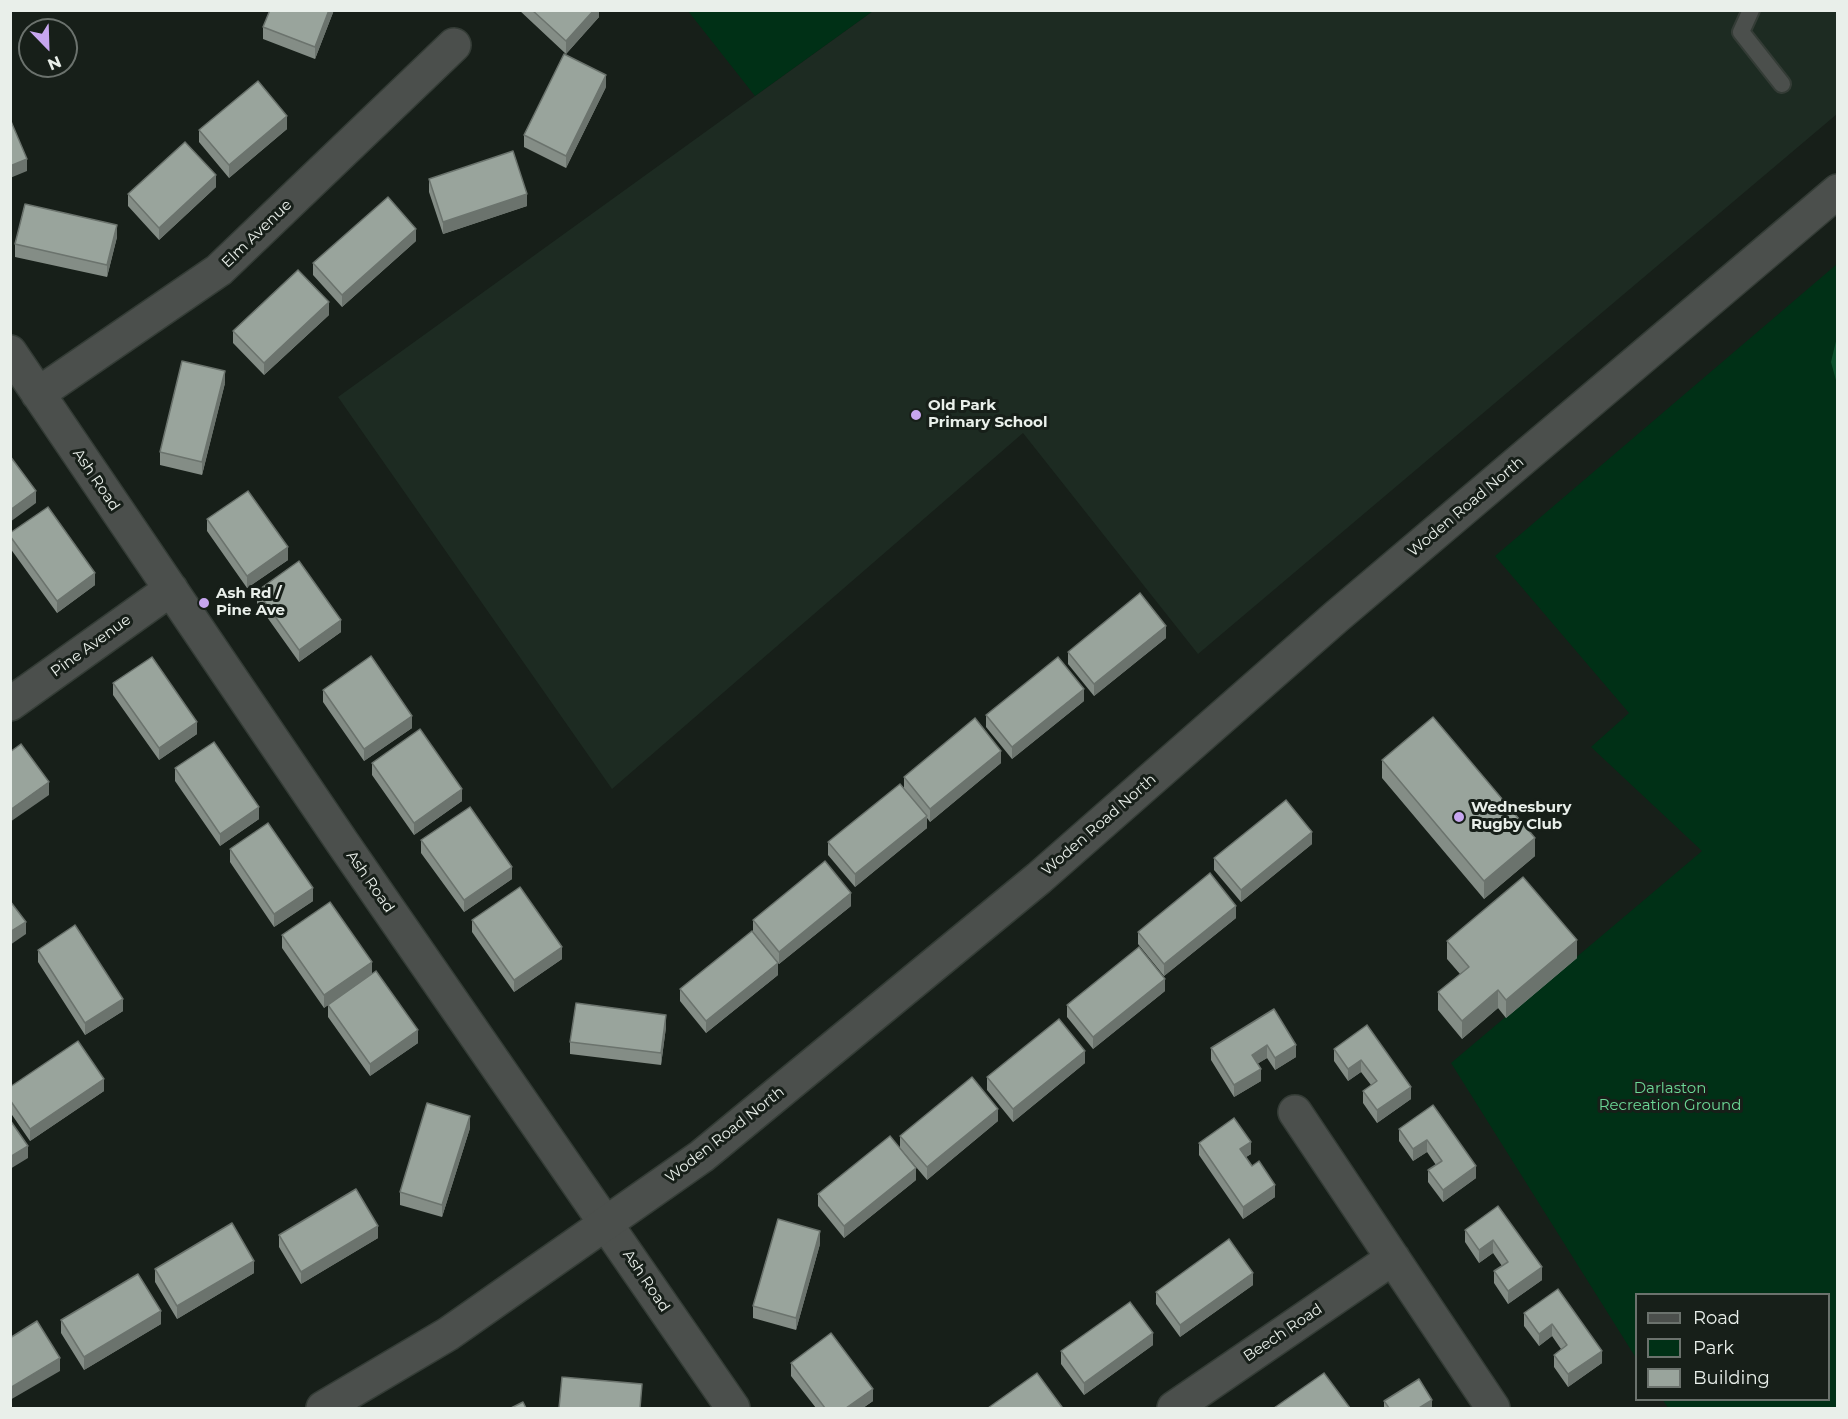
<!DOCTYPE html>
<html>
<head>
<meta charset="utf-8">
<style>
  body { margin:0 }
  #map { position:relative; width:1848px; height:1419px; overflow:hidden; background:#171f19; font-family:Montserrat,sans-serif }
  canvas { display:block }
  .frame { position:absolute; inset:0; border:12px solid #e9efea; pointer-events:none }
  .legend { position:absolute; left:1635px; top:1293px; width:195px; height:108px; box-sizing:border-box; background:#171f19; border:2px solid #6b726d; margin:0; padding:8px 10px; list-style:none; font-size:18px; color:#e9efea }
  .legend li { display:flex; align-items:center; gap:12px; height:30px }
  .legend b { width:30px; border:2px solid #6b726d }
  .north { position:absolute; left:18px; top:18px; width:60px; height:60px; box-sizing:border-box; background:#171f19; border:2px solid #6b726d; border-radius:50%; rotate:157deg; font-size:16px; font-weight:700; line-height:24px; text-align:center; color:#e9efea }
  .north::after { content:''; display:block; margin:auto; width:21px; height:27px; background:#c7a6ef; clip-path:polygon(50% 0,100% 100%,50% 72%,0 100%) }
</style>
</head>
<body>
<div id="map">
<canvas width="1848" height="1419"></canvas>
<div class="frame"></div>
<ul class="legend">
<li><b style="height:8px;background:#4b4f4c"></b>Road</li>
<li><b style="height:16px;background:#003016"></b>Park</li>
<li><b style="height:16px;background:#99a49c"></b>Building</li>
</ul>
<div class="north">N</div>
</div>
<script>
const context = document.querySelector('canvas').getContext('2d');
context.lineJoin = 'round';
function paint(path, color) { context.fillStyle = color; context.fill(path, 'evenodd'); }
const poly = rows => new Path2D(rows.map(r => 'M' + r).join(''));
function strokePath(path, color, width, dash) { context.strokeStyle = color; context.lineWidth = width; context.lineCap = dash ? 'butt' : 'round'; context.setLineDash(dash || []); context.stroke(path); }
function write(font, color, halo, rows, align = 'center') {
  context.font = font + ' Montserrat,sans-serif'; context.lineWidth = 6; context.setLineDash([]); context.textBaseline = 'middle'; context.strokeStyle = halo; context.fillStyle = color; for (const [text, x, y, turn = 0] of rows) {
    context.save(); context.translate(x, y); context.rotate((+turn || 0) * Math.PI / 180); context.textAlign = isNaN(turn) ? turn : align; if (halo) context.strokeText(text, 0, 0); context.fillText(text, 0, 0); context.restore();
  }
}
paint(poly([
  [873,11,1837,11,1837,114,1198,654,1023,433,612,789,338,397]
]), '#1d2b22');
paint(poly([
  [688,11,873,11,755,96],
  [1837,264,1837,1408,1668,1408,1663,1400,1828,1400,1828,1294,1636,1294,1636,1358,1451,1063,1702,851,1591,747,1629,713,1495,556]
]), '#003016');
paint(poly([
  [1837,337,1838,384,1837,384,1831,362]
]), '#0c4f2c');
const service = poly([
  [1751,10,1741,32,1782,84]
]);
const minor = poly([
  [10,352,342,842,733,1408],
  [38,394,219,270,454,45],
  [10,704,171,589],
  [1295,1112,1493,1408],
  [1174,1408,1393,1258]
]);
const tertiary = poly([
  [323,1408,448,1334,702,1156,1039,878,1336,617,1838,191]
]);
strokePath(service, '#343c36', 20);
strokePath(minor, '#343c36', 36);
strokePath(tertiary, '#343c36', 36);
strokePath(service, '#4b4f4c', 16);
strokePath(minor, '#4b4f4c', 33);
strokePath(tertiary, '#4b4f4c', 33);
paint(poly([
  [334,10,315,59,263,39,263,27],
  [519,10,599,10,599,17,566,54],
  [606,87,566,168,524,147,524,135],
  [287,129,229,178,199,142,199,130],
  [429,179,527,206,443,234,429,192],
  [216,187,159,240,128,206,128,194],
  [117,237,107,277,15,257,15,244],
  [416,241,342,307,313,275,313,263],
  [329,315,264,375,233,343,233,331],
  [225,383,202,475,160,465,160,452],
  [207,519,288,560,247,588,207,531],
  [10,533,95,585,57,613,10,548],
  [257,591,341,632,299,662,257,603],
  [1166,638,1094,696,1068,664,1068,652],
  [113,683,197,734,159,760,113,695],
  [323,690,412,728,364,761,323,702],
  [1084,701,1012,759,986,727,986,715],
  [1382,760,1535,856,1484,899,1382,778],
  [372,763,462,801,414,835,372,775],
  [1001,763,930,822,927,818,927,828,855,887,828,855,828,842,904,788,904,777],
  [175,768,259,819,220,846,175,781],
  [421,840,512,879,464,912,421,853],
  [1312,844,1241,902,1214,870,1214,858],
  [230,849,313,901,274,927,230,862],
  [851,906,779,964,753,932,753,920],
  [1236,918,1164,976,1138,944,1138,932],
  [472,920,562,959,514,992,472,932],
  [282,935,372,974,418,1043,370,1076,328,1017,328,1005,324,1008,282,948],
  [1447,941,1577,958,1506,1018,1498,1008,1462,1039,1438,1010,1438,992,1460,974,1447,959],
  [38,950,123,1011,85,1035,38,962],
  [778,975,706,1033,680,1001,680,989],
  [1165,991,1093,1049,1067,1017,1067,1005],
  [1274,1009,1296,1057,1275,1070,1267,1058,1257,1064,1261,1081,1234,1097,1211,1060,1211,1048],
  [1367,1025,1411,1099,1377,1123,1363,1103,1363,1091,1371,1085,1361,1072,1348,1081,1334,1061,1334,1049],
  [666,1027,661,1065,570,1054,570,1042],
  [1085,1063,1013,1122,987,1090,987,1077],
  [10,1087,104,1091,30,1141,10,1112],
  [1433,1105,1476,1178,1443,1202,1428,1182,1428,1170,1436,1165,1427,1152,1413,1161,1399,1141,1399,1129],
  [998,1121,927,1180,900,1148,900,1136],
  [470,1128,442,1217,400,1205,400,1192],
  [1199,1143,1251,1154,1246,1157,1275,1197,1243,1219,1199,1155],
  [916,1180,844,1238,818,1206,818,1194],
  [1498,1206,1542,1280,1508,1304,1494,1283,1494,1271,1502,1266,1493,1253,1479,1263,1465,1242,1465,1230],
  [279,1235,378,1238,301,1284,279,1247],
  [820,1244,796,1330,753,1318,753,1306],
  [155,1269,254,1273,177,1319,155,1282],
  [1253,1285,1180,1337,1156,1304,1156,1292],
  [1558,1289,1602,1363,1568,1387,1554,1367,1554,1355,1561,1349,1552,1336,1539,1346,1524,1326,1524,1313],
  [61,1320,161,1324,84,1370,61,1333],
  [1153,1345,1084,1395,1061,1364,1061,1351],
  [791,1363,873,1401,863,1408,816,1408,791,1376],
  [1384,1401,1432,1408,1384,1408]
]), '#848d86');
paint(poly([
  [329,10,334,10,315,59,315,47],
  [594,10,599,10,599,17,566,54,566,41],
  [606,75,606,87,566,168,566,156],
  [287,116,287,129,229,178,229,165],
  [27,159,27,171,10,178,10,166],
  [216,175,216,187,159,240,159,228],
  [527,194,527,206,443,234,443,222],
  [117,225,117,237,107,277,107,265],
  [416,229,416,241,342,307,342,295],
  [329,302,329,315,264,375,264,363],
  [225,371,225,383,202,475,202,462],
  [36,491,36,503,10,522,10,510],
  [288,547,288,560,247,588,247,576],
  [95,573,95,585,57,613,57,601],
  [341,620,341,632,299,662,299,650],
  [1166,626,1166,638,1094,696,1094,684],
  [1084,689,1084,701,1012,759,1012,747],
  [412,716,412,728,364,761,364,749],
  [197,722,197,734,159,760,159,748],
  [1001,751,1001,763,930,822,930,809],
  [49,782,49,795,10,822,10,810],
  [462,789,462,801,414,835,414,823],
  [259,807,259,819,220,846,220,834],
  [927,816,927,828,855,887,855,874],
  [1312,832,1312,844,1241,902,1241,890],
  [1535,838,1535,856,1484,899,1484,881],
  [512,867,512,879,464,912,464,900],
  [313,888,313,901,274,927,274,914],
  [851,893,851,906,779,964,779,952],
  [1236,906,1236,918,1164,976,1164,964],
  [26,922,26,934,10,945,10,932],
  [1577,940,1577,958,1506,1018,1506,1000],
  [562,947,562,959,514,992,514,980],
  [372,962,372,974,324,1008,324,995],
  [778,963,778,975,706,1033,706,1021],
  [1165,979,1165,991,1093,1049,1093,1037],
  [1498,990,1498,1008,1462,1039,1462,1021],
  [123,999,123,1011,85,1035,85,1023],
  [666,1015,666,1027,661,1065,661,1053],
  [418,1030,418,1043,370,1076,370,1064],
  [1267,1045,1267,1058,1252,1067,1252,1055],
  [1296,1045,1296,1057,1275,1070,1275,1058],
  [1085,1051,1085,1063,1013,1122,1013,1109],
  [1361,1060,1361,1072,1348,1081,1348,1069],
  [1261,1069,1261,1081,1234,1097,1234,1085],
  [104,1079,104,1091,30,1141,30,1129],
  [1411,1087,1411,1099,1377,1123,1377,1110],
  [998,1109,998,1121,927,1180,927,1167],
  [470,1116,470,1128,442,1217,442,1205],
  [1427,1140,1427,1152,1413,1161,1413,1149],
  [1251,1142,1251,1154,1240,1161,1240,1149],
  [28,1146,28,1158,10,1169,10,1157],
  [1476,1166,1476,1178,1443,1202,1443,1190],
  [916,1168,916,1180,844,1238,844,1226],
  [1275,1185,1275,1197,1243,1219,1243,1207],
  [378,1226,378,1238,301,1284,301,1272],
  [820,1231,820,1244,796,1330,796,1318],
  [1493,1240,1493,1253,1479,1263,1479,1250],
  [254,1261,254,1273,177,1319,177,1306],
  [1542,1267,1542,1280,1508,1304,1508,1291],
  [1253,1273,1253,1285,1180,1337,1180,1325],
  [161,1311,161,1324,84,1370,84,1357],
  [1552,1324,1552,1336,1539,1346,1539,1334],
  [1153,1333,1153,1345,1084,1395,1084,1383],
  [1602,1351,1602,1363,1568,1387,1568,1374],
  [60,1358,60,1371,10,1400,10,1388],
  [873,1389,873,1401,863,1408,846,1408],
  [1432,1400,1432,1408,1419,1408]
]), '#6b736d');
const building = poly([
  [270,10,329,10,315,47,263,27,270,10],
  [532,10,594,10,566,41,532,10],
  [564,54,606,75,566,156,524,135,564,54],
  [258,81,287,116,229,165,199,130,258,81],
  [10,119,27,159,10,166,10,119],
  [185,142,216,175,159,228,128,194,185,142],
  [513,151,527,194,443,222,429,179,513,151],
  [388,197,416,229,342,295,313,263,388,197],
  [25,204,117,225,107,265,15,244,25,204],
  [298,270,329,302,264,363,233,331,298,270],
  [182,361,225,371,202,462,160,452,182,361],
  [10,456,36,491,10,510,10,456],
  [248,491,288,547,247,576,207,519,248,491],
  [48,507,95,573,57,601,10,536,10,533,48,507],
  [299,561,341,620,299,650,257,591,299,561],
  [1140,593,1166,626,1094,684,1068,652,1140,593],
  [371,656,412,716,364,749,323,690,371,656],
  [152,657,197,722,159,748,113,683,152,657],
  [1058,657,1084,689,1012,747,986,715,1058,657],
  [1433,717,1535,838,1484,881,1382,760,1433,717],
  [975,718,1001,751,930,809,904,777,975,718],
  [420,729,462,789,414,823,372,763,420,729],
  [214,742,259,807,220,834,175,768,214,742],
  [21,744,49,782,10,810,10,752,21,744],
  [900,784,927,816,855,874,828,842,900,784],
  [1286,800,1312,832,1241,890,1214,858,1286,800],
  [470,807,512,867,464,900,421,840,470,807],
  [268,823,313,888,274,914,230,849,268,823],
  [825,861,851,893,779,952,753,920,825,861],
  [1210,873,1236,906,1164,964,1138,932,1210,873],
  [1523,877,1577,940,1506,1000,1498,990,1462,1021,1438,992,1469,967,1447,941,1523,877],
  [520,887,562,947,514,980,472,920,520,887],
  [10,901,26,922,10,932,10,901],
  [330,902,372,962,324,995,282,935,330,902],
  [75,925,123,999,85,1023,38,950,75,925],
  [752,931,778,963,706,1021,680,989,752,931],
  [1139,947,1165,979,1093,1037,1067,1005,1139,947],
  [376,971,418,1030,370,1064,328,1005,376,971],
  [576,1003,666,1015,661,1053,570,1042,576,1003],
  [1274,1009,1296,1045,1275,1058,1267,1045,1252,1055,1261,1069,1234,1085,1211,1048,1274,1009],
  [1059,1019,1085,1051,1013,1109,987,1077,1059,1019],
  [1367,1025,1411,1087,1377,1110,1363,1091,1377,1081,1361,1060,1348,1069,1334,1049,1367,1025],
  [78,1041,104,1079,30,1129,10,1100,10,1087,78,1041],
  [972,1077,998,1109,927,1167,900,1136,972,1077],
  [427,1103,470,1116,442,1205,400,1192,427,1103],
  [1433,1105,1476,1166,1443,1190,1428,1170,1442,1161,1427,1140,1413,1149,1399,1129,1433,1105],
  [1234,1118,1251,1142,1240,1149,1252,1166,1259,1161,1275,1185,1243,1207,1199,1143,1234,1118],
  [10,1120,28,1146,10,1157,10,1120],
  [890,1136,916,1168,844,1226,818,1194,890,1136],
  [356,1189,378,1226,301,1272,279,1235,356,1189],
  [1498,1206,1542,1267,1508,1291,1494,1271,1508,1262,1493,1240,1479,1250,1465,1230,1498,1206],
  [778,1219,820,1231,796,1318,753,1306,778,1219],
  [232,1223,254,1261,177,1306,155,1269,232,1223],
  [1229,1239,1253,1273,1180,1325,1156,1292,1229,1239],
  [138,1274,161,1311,84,1357,61,1320,138,1274],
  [1558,1289,1602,1351,1568,1374,1554,1355,1567,1345,1552,1324,1539,1334,1524,1313,1558,1289],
  [1130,1302,1153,1333,1084,1383,1061,1351,1130,1302],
  [37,1321,60,1358,10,1388,10,1338,37,1321],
  [831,1333,873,1389,846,1408,825,1408,791,1363,831,1333],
  [1037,1373,1062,1407,1060,1408,988,1408,1037,1373],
  [1324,1373,1350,1408,1274,1408,1324,1373],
  [562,1377,642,1384,640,1408,559,1408,562,1377],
  [1419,1379,1432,1400,1419,1408,1389,1408,1384,1401,1419,1379],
  [523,1402,526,1408,511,1408,523,1402]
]);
paint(building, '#99a49c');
strokePath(building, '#6b736d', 1.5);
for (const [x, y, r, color] of [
  [916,415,6,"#c7a6ef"],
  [204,603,6,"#c7a6ef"],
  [1459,817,6,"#c7a6ef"]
]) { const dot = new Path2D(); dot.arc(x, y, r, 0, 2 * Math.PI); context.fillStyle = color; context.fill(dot); strokePath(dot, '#171f19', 2); }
write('15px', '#e9efea', '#171f19', [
  ["Elm Avenue",257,234,-44],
  ["Ash Road",96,480,56],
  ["Woden Road North",1466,507,-40],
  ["Pine Avenue",91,646,-36],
  ["Woden Road North",1099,825,-41],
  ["Ash Road",370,882,55],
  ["Woden Road North",725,1135,-38],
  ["Ash Road",646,1281,56],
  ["Beech Road",1283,1333,-34]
]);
write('bold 15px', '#e9efea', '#171f19', [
  ["Old Park",928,406],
  ["Primary School",928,423],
  ["Ash Rd /",216,594],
  ["Pine Ave",216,611],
  ["Wednesbury",1471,808],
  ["Rugby Club",1471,825]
], 'left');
write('15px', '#6dd997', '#171f19', [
  ["Darlaston",1670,1089],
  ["Recreation Ground",1670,1106]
]);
</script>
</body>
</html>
